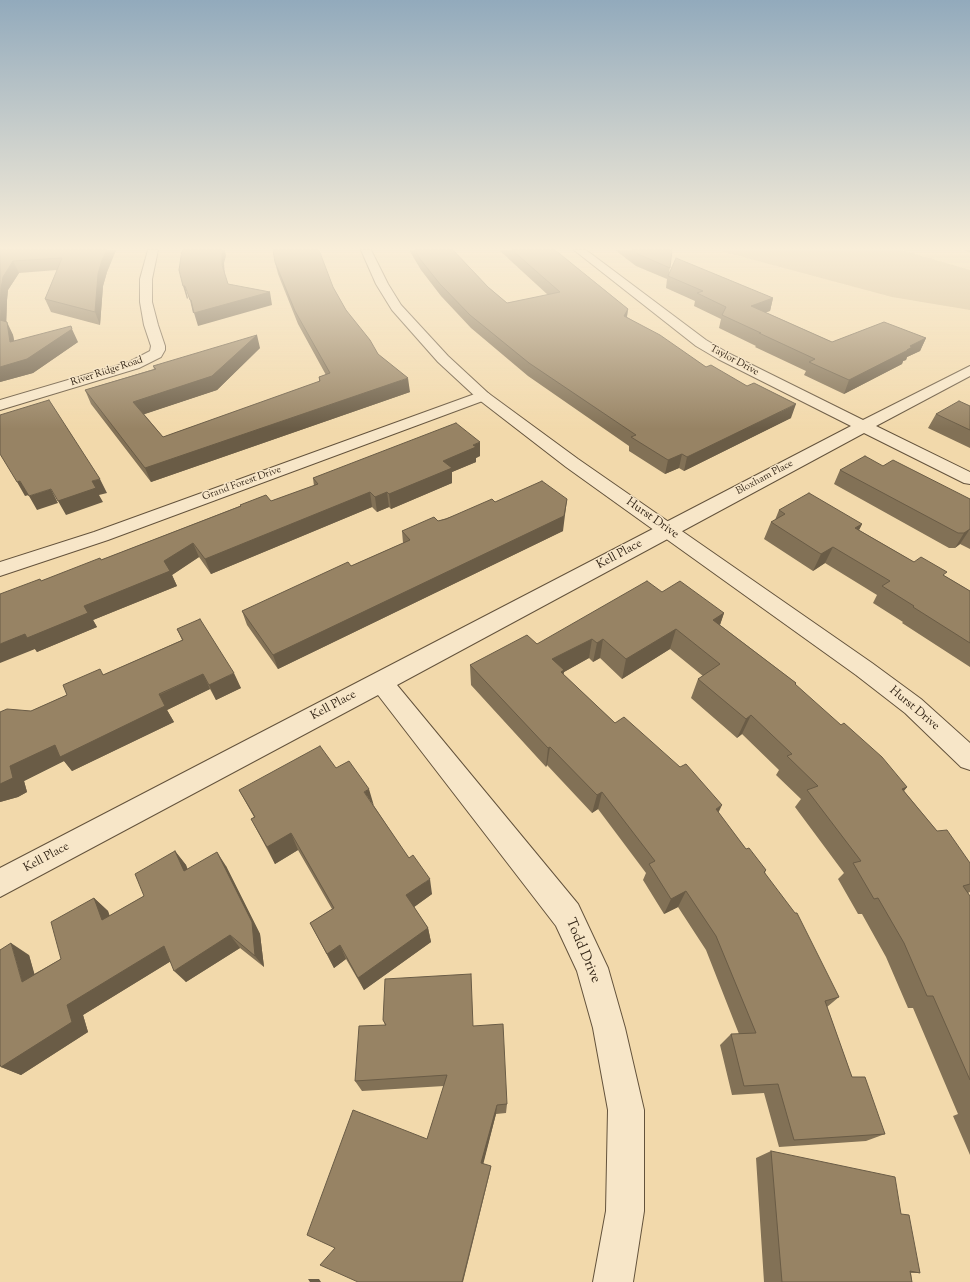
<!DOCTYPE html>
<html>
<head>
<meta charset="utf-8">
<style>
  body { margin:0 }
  canvas { display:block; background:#f2d9ab }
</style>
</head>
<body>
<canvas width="970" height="1282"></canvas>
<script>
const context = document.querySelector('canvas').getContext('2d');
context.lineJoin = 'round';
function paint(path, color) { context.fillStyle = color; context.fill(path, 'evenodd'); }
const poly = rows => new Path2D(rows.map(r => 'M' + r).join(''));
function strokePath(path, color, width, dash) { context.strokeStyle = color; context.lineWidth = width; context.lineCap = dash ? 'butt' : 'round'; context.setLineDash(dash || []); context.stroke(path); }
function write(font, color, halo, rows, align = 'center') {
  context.font = font + ' "Sorts Mill Goudy",serif'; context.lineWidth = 3; context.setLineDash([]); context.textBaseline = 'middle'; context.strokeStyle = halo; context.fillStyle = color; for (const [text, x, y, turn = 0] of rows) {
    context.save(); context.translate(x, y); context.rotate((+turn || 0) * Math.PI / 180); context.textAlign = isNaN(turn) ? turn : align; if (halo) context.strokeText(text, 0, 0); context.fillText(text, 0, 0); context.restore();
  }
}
paint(poly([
  [717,250,901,250,970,270,970,310,892,297]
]), '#d2bb92');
const minor = poly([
  [148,250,158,250,152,279,152,302,158,325,165,346,165,350,161,357,139,368,0,410,0,400,129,362,150,351,151,346,144,325,140,302,140,279,148,250],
  [574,250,586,250,706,340,728,353,863,420,970,366,970,376,876,426,970,472,970,484,964,483,864,433,397,685,578,904,608,968,625,1028,644,1110,644,1211,633,1282,593,1282,606,1211,608,1110,593,1028,577,971,556,926,378,695,0,897,0,868,851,426,718,359,696,346,574,250],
  [483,391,488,393,491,396,488,399,108,540,0,576,0,562,94,532,483,391]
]);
const tertiary = poly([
  [361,250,371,250,388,284,401,305,448,356,488,393,578,459,872,663,921,699,970,743,970,770,961,767,905,713,856,675,566,467,478,399,438,362,392,310,376,284,361,250]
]);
strokePath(minor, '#64533c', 2);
strokePath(tertiary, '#64533c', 2);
paint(minor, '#f7e6c8');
paint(tertiary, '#f7e6c8');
paint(poly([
  [0,250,116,250,107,272,103,286,100,325,51,312,45,299,57,270,19,273,8,290,7,300,6,322,13,335,14,341,78,342,33,373,0,382],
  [409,250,453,250,488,287,507,303,548,295,499,250,555,250,628,309,627,317,706,367,791,418,684,471,679,468,665,474,629,451,629,446,528,376,471,328,441,296,421,270],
  [615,250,672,250,669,274,773,298,770,311,765,312,832,342,926,338,920,351,907,357,906,360,903,361,902,364,844,394,804,375,806,371,755,347,756,346,719,328,721,319,694,306,695,301,666,288,667,279,636,266],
  [961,250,970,250,970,252],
  [275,262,333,287,346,310,378,354,410,392,151,482,91,404,85,390,154,369,153,366,260,348,217,390,144,414,163,437,319,382,319,377,326,375,298,324,278,274],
  [970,406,970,448,928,428,936,414],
  [480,456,476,458,476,462,452,472,452,483,391,509,389,507,377,512,372,507,211,574,199,557,172,575,177,586,93,620,97,627,37,652,35,649,41,581,101,560,240,506,240,505,271,501,314,486,313,478],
  [883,466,970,499,970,549,960,544,955,548,949,548,834,484,840,470],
  [495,502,563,531,278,669,247,625,242,611,351,566,403,543,402,531,438,521],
  [779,510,862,524,859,530,914,562,945,576,970,591,970,667,902,623,903,622,873,603,877,595,825,563,813,571,764,539,771,522,775,520],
  [662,592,724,613,720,625,796,683,795,685,907,787,904,791,937,831,970,863,970,892,968,893,970,896,970,1155,953,1116,958,1114,913,1008,908,1008,886,957,862,914,858,914,838,879,844,873,795,807,801,799,776,775,779,770,742,734,737,738,691,698,698,679,703,676,670,649,622,679,600,658,593,662,589,658,564,672,563,674,615,723,718,813,746,849,766,870,765,873,839,997,827,1007,852,1077,885,1134,866,1141,779,1147,764,1093,732,1095,720,1045,731,1034,739,1034,706,950,678,907,664,914,643,880,646,873,598,809,592,813,547,765,546,767,471,685,470,665,537,644],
  [177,629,241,688,216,700,210,689,167,710,174,722,72,771,64,761,24,781,27,792,18,797,0,802,0,712,31,711,67,695,103,675,182,640],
  [239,790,374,806,432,894,414,907,428,928,431,942,364,990,346,959,334,968,310,923,332,909,298,850,275,864,251,819,254,817],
  [175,851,186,865,187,869,226,866,260,934,264,967,240,948,186,982,171,961,83,1015,88,1032,21,1075,1,1067,29,955,34,974,61,959,94,898,108,911,109,916,144,896],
  [383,1020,473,1026,507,1104,506,1113,496,1114,483,1163,490,1172,427,1139,444,1086,362,1091,355,1081,385,1025],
  [771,1151,901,1214,920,1273,911,1273,912,1282,764,1282,756,1158]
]), '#827156');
paint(poly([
  [107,250,116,250,107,272,103,286,100,325,95,312,98,274,102,260],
  [222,250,225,250,226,256,224,263,225,277,222,265],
  [13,261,19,273,8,290,7,300,6,333,0,321,1,288,3,277],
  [183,286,185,286,188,298,187,299],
  [270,292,272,305,198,326,194,313,193,313,190,300],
  [773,298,770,311,748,319,751,306],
  [628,309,626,322,624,316],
  [7,322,13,335,17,355,10,342],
  [72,329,78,342,33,373,0,382,0,367],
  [257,335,260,348,217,390,139,416,133,402],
  [926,338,920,351,907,357,906,360,903,361,902,364,844,394,849,380,910,346],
  [408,378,410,392,151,482,145,468],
  [796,404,791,418,684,471,687,457],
  [480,442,480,456,476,458,476,462,452,472,452,483,391,509,389,494,443,461,473,445],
  [682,454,679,468,665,474,668,460],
  [100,479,107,493,99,495,103,502,66,515,58,501,92,481],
  [20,481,29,495,25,496,17,482],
  [51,489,58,503,37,510,29,496],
  [370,492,372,507,211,574,205,559],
  [387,492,389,507,377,512,375,497],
  [567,499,563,531,278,669,273,655],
  [862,524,854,540,855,528],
  [970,529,960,544,955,548,964,533],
  [193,543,199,557,172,575,177,586,93,620,97,627,37,652,35,649,0,663,0,644,84,606,164,561],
  [833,547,825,563,813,571,821,554],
  [724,613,717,633,713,620],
  [676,629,670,649,622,679,626,659],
  [592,639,589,658,564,672,561,689,552,659],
  [603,639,600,658,593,662,597,643],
  [234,673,241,688,216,700,209,685],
  [203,674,210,689,167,710,174,722,72,771,64,761,24,781,27,792,18,797,0,802,0,784,10,766],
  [751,715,742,734,737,738,746,719],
  [550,747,547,765,546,767,548,748],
  [907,787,892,805,902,789],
  [369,789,374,806,364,792],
  [602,792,598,809,592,813,597,795],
  [722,805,714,822,716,809],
  [291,833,298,850,275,864,267,847],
  [175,851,186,865,194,885,184,871],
  [217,852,226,866,260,934,264,967,255,956],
  [430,879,432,894,410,910,406,895],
  [686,891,678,907,664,914,671,899],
  [94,898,108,911,116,933,102,920],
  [428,928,431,942,364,990,358,978],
  [230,935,240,948,186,982,174,971],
  [11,943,29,955,40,993,22,982],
  [340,945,346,959,334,968,327,954],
  [164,946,176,958,83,1015,88,1032,21,1075,1,1067,67,1005],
  [497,1105,496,1114,482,1169,481,1163],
  [491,1166,490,1172,463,1282,462,1282],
  [308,1279,319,1279,321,1282,310,1282]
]), '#6a5c46');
const building = poly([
  [0,250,107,250,102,260,98,274,95,312,45,299,62,258,13,261,3,277,1,288,0,310,0,250],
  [182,250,222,250,222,265,228,284,270,292,194,313,191,300,190,300,185,286,183,286,179,270,182,250],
  [273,250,319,250,333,287,346,310,370,340,378,354,408,378,145,468,85,390,156,369,153,366,257,335,212,376,133,402,163,437,320,381,319,377,330,373,295,311,275,262,273,250],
  [415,250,453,250,488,287,507,303,560,292,512,250,555,250,628,309,624,316,660,335,706,367,711,365,747,386,754,383,796,404,687,457,682,454,668,460,631,437,636,435,529,363,470,315,440,284,420,259,415,250],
  [632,250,672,250,670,268,638,254,632,250],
  [676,258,773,298,751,306,832,342,884,322,926,338,910,346,912,347,907,350,908,350,849,380,809,362,815,359,759,333,761,333,722,315,726,307,697,293,703,291,668,276,676,258],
  [0,320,7,322,10,342,71,326,72,329,27,359,0,367,0,320],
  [49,400,100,479,92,481,96,488,58,501,51,489,29,496,20,481,17,482,0,454,0,415,49,400],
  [959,401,970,406,970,430,936,414,959,401],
  [456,423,480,442,473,445,476,447,443,461,452,468,389,494,387,492,375,497,370,492,205,559,193,543,164,561,170,571,84,606,88,613,27,638,25,634,0,644,0,594,40,579,41,581,100,558,101,560,241,506,240,505,266,495,271,501,318,484,313,478,456,423],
  [865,456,883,466,893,460,970,499,970,529,964,533,958,533,840,470,865,456],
  [542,481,567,499,564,516,273,655,242,611,348,562,351,566,410,540,402,531,434,517,438,521,446,519,492,499,495,502,542,481],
  [809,493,862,524,855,528,914,562,921,557,947,572,943,575,970,591,970,643,913,607,914,606,882,586,890,581,833,547,821,554,771,522,785,514,779,510,809,493],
  [647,581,662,592,680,581,724,613,713,620,796,683,795,684,841,725,844,723,882,757,907,787,902,789,937,831,947,830,970,863,970,884,963,886,970,896,970,1080,933,996,927,996,904,943,878,898,874,899,853,863,861,861,807,790,818,786,787,756,792,754,751,715,746,719,698,679,720,664,676,629,626,659,603,639,597,643,592,639,552,659,564,670,561,672,615,723,624,717,680,767,686,764,722,805,716,809,746,849,749,848,766,870,764,872,795,913,797,913,839,997,825,1001,852,1077,865,1077,885,1134,794,1140,778,1084,744,1086,731,1034,756,1033,716,936,686,891,671,899,649,864,655,861,602,792,597,795,550,747,548,748,470,665,527,635,537,644,647,581],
  [200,619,234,673,209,685,203,674,159,694,165,706,60,757,55,745,10,766,13,778,0,784,0,712,7,709,31,711,67,695,63,685,100,669,103,675,183,640,177,629,200,619],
  [320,746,336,768,349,761,369,789,364,792,409,858,413,855,430,879,406,895,428,928,358,978,340,945,327,954,310,923,334,908,291,833,267,847,251,819,255,817,239,790,320,746],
  [175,851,184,871,217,852,252,922,255,956,230,935,174,971,164,946,67,1005,72,1022,1,1067,0,1064,0,950,11,943,22,982,61,959,51,922,94,898,102,920,144,896,135,874,175,851],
  [471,974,473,1026,503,1024,507,1104,497,1105,481,1163,491,1166,462,1282,358,1282,320,1265,335,1248,307,1235,353,1110,427,1139,447,1075,355,1081,359,1026,386,1025,383,1020,385,979,471,974],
  [771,1151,895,1177,901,1214,909,1215,920,1273,910,1271,912,1282,782,1282,771,1151]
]);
paint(building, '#978364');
strokePath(building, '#6a5c46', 1);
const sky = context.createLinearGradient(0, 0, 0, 429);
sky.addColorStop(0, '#92aabc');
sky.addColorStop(0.58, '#f9eed9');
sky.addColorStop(1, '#f9eed900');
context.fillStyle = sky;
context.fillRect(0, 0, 970, 429);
write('10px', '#342617', '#f7e6c8', [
  ["Taylor Drive",734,361,28],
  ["River Ridge Road",107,372,-18],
  ["Bloxham Place",765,478,-28],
  ["Grand Forest Drive",242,484,-20]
]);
write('12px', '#342617', '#f7e6c8', [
  ["Hurst Drive",652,519,35],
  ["Kell Place",620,555,-28],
  ["Kell Place",334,706,-28],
  ["Hurst Drive",914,709,40],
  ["Kell Place",47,858,-28]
]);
write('14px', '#342617', '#f7e6c8', [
  ["Todd Drive",582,951,67]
]);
</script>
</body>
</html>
